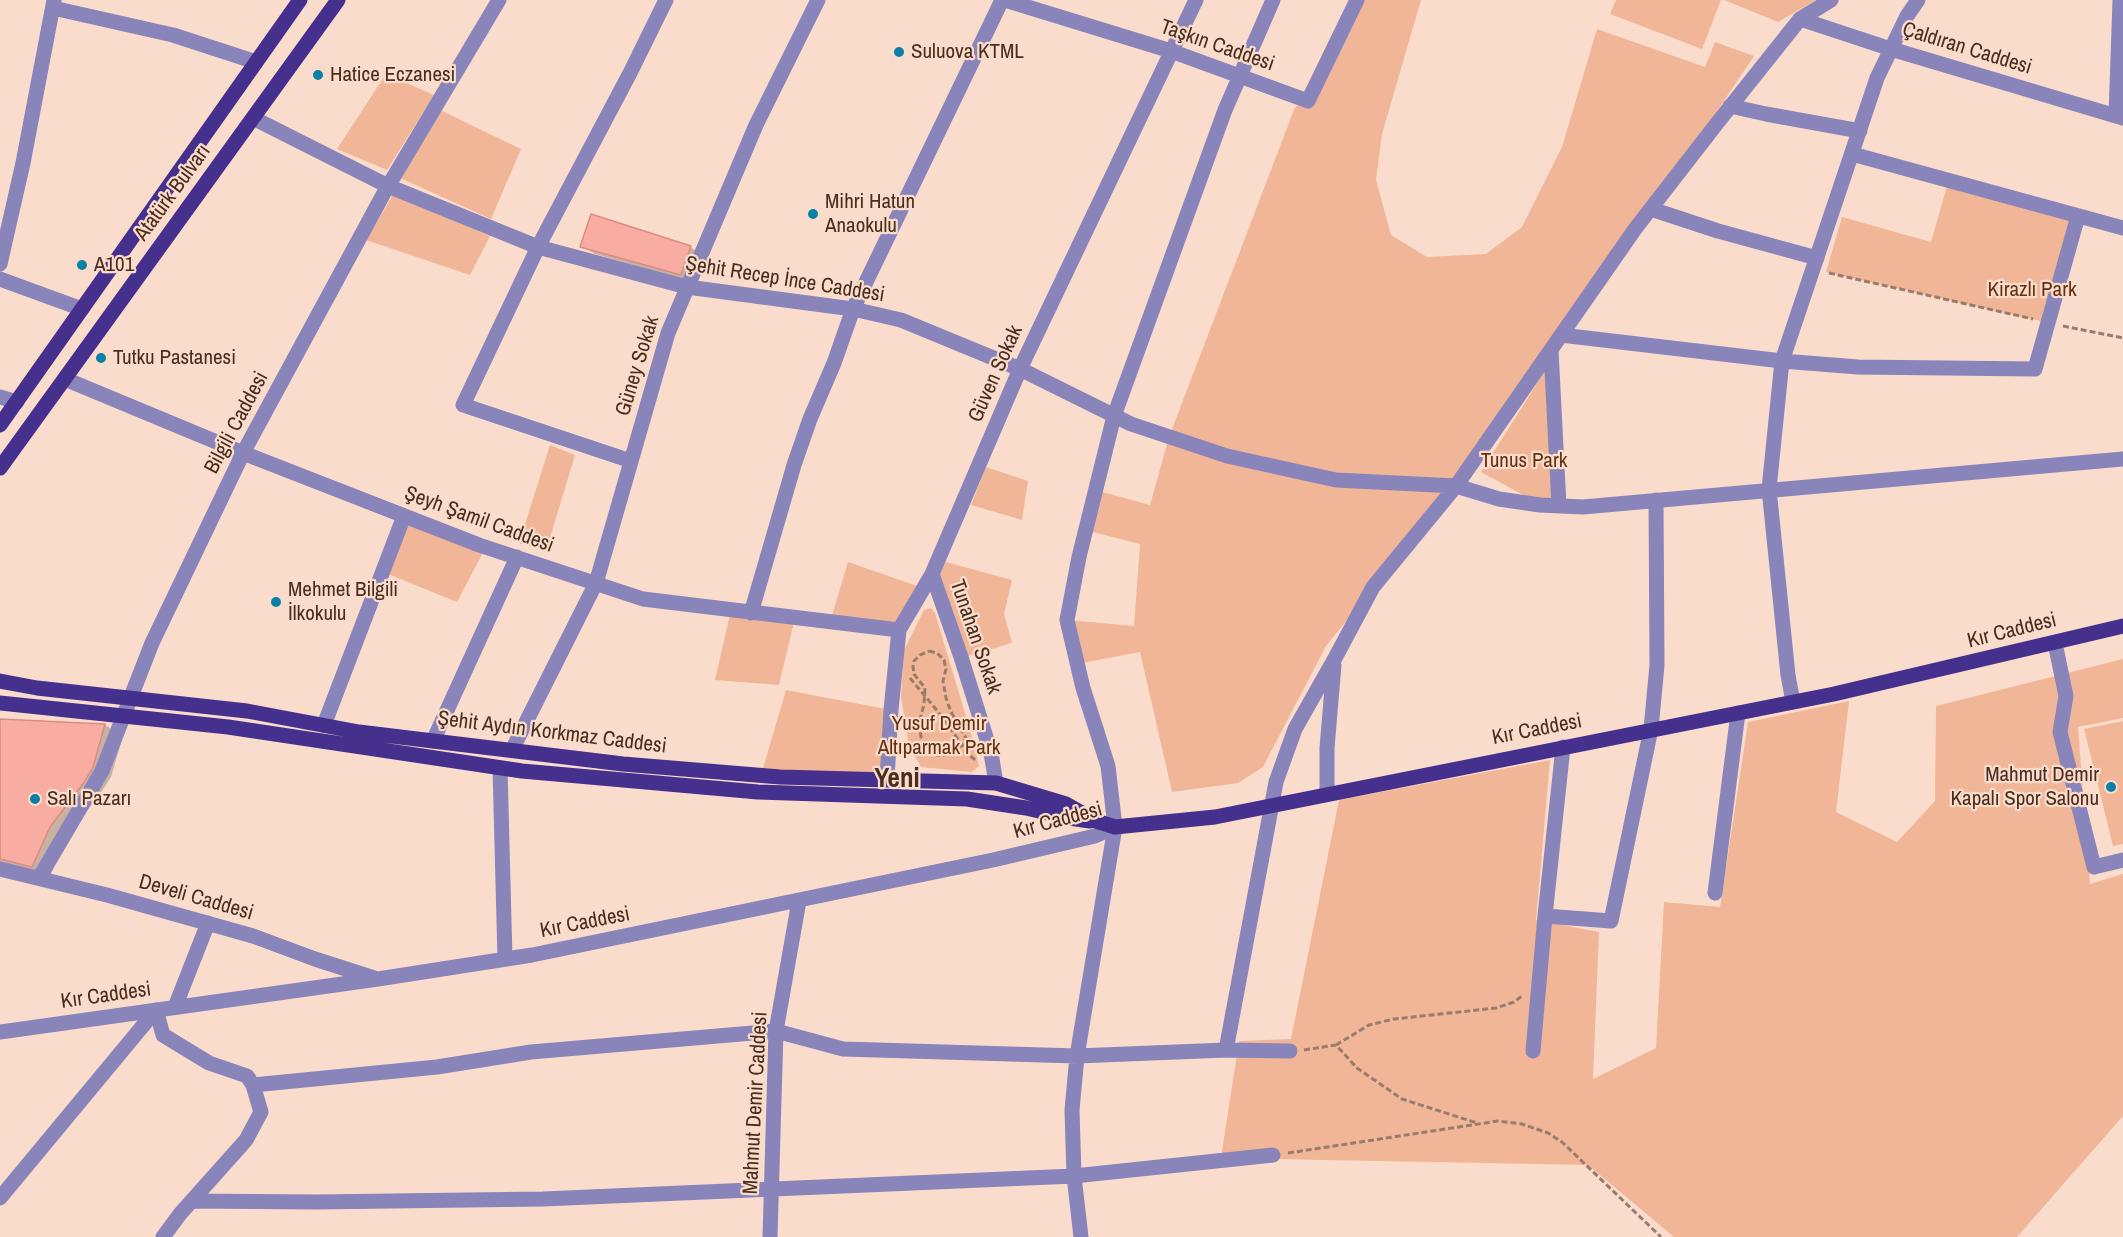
<!DOCTYPE html>
<html>
<head>
<meta charset="utf-8">
<style>
  body { margin:0 }
  canvas { display:block; background:#fadccc }
</style>
</head>
<body>
<canvas width="2123" height="1237"></canvas>
<script>
const context = document.querySelector('canvas').getContext('2d');
context.lineJoin = 'round';
function paint(path, color) { context.fillStyle = color; context.fill(path, 'evenodd'); }
const poly = rows => new Path2D(rows.map(r => 'M' + r).join(''));
function strokePath(path, color, width, dash) { context.strokeStyle = color; context.lineWidth = width; context.lineCap = dash ? 'butt' : 'round'; context.setLineDash(dash || []); context.stroke(path); }
function write(font, color, halo, rows, align = 'center') {
  context.font = font + ' "Archivo Narrow",sans-serif'; context.lineWidth = 4.5; context.setLineDash([]); context.textBaseline = 'middle'; context.strokeStyle = halo; context.fillStyle = color; for (const [text, x, y, turn = 0] of rows) {
    context.save(); context.translate(x, y); context.rotate((+turn || 0) * Math.PI / 180); context.textAlign = isNaN(turn) ? turn : align; if (halo) context.strokeText(text, 0, 0); context.fillText(text, 0, 0); context.restore();
  }
}
paint(poly([
  [1356,0,1421,0,1382,134,1376,180,1391,235,1427,257,1486,254,1522,227,1562,147,1597,29,1705,67,1715,42,1754,56,1660,196,1456,486,1326,646,1263,767,1238,783,1172,792,1140,652,1077,664,1067,620,1134,626,1140,544,1085,530,1095,490,1150,505,1169,437,1295,107,1308,101],
  [1616,0,1721,0,1702,49,1610,14],
  [1724,0,1816,0,1778,22],
  [386,74,434,95,387,170,337,149],
  [440,110,521,149,491,219,400,178],
  [1949,179,2078,216,2049,323,1826,272,1842,217,1931,242],
  [393,195,490,236,470,275,366,240],
  [1550,363,1557,501,1525,496,1481,472],
  [550,445,575,455,546,551,519,543],
  [986,467,1028,481,1022,520,971,505],
  [404,516,486,547,457,602,383,572],
  [848,562,923,588,899,630,830,622],
  [946,562,1012,580,1004,614,1012,643,968,656,938,574],
  [931,608,935,613,973,740,979,766,972,772,921,767,909,746,901,697,904,650,924,610],
  [731,610,795,618,779,685,715,680],
  [2123,659,2123,718,2078,727,2090,884,2123,874,2123,1116,2017,1237,1674,1237,1588,1165,1221,1158,1239,1041,1291,1039,1339,800,1550,760,1536,920,1599,932,1593,1079,1656,1048,1664,902,1720,907,1748,722,1849,701,1836,812,1897,842,1935,801,1936,706],
  [786,690,891,710,887,779,761,775],
  [2123,721,2123,844,2113,846,2084,729]
]), '#f1b697');
paint(poly([
  [582,246,690,247,703,255,694,282,595,254],
  [0,720,105,725,123,736,111,777,102,791,67,837,50,876,0,863]
]), '#0003');
const building = poly([
  [591,214,691,246,681,275,580,247,591,214],
  [0,719,105,724,93,767,85,781,50,827,32,867,0,859,0,719]
]);
paint(building, '#f9ada2');
strokePath(building, '#db8c81', 1.5);
strokePath(poly([
  [1829,273,2033,319],
  [2063,326,2123,338],
  [929,651,937,653,944,660,946,669,943,681,946,698,951,712,966,738,962,745,948,754,941,756,933,754,927,749,921,737,919,724,924,704,925,688,914,674,913,667,914,661,920,655,929,651],
  [910,678,944,719,968,754,974,759,978,759],
  [1336,1045,1369,1025,1394,1019,1496,1008,1514,1002,1522,996],
  [1304,1050,1336,1045,1357,1068,1402,1099,1477,1123],
  [1288,1153,1498,1121,1522,1124,1548,1133,1562,1142,1661,1237]
]), '#997c6c', 3, [6, 3]);
strokePath(poly([
  [1005,0,1171,51,1308,101,1357,0],
  [53,8,173,35,256,62],
  [1800,19,1891,49,2123,118],
  [1730,106,1766,114,1860,131],
  [2116,116,2120,0],
  [253,118,388,186,538,247,687,287,853,309,901,320,1020,369,1131,424,1227,456,1336,480,1456,486,1499,499,1540,505,1583,507,2123,459],
  [1852,154,2123,228],
  [1651,209,1718,231,1817,258],
  [0,264,23,163,54,0],
  [0,279,82,309],
  [1561,335,1782,361,1858,367,2035,369,2078,216],
  [1551,350,1559,506],
  [65,379,243,453,479,545,643,599,899,630],
  [0,397,17,402],
  [631,461,463,405,538,247,630,73,666,0],
  [932,574,961,657,991,753,996,783],
  [751,613,794,465,810,419,834,363,853,309,1002,0],
  [2055,643,2066,696,2060,732,2094,867,2123,860],
  [1793,702,1788,675,1769,489,1782,361,1877,78,1907,16,1918,0],
  [324,725,404,516],
  [433,741,517,557],
  [1563,747,1545,916,1611,921,1651,729,1657,665,1656,500],
  [512,750,596,583,668,333,756,125,818,0],
  [500,768,505,959],
  [887,779,891,710,899,630,932,574,1020,369,1196,0],
  [1327,794,1327,748,1334,665],
  [0,869,107,895,253,936,315,959,374,978],
  [39,878,102,771,152,643,243,453,384,193,499,0],
  [1715,893,1738,713],
  [175,1007,208,923],
  [156,1010,163,1035,209,1063,247,1076,253,1085,261,1112,246,1140,180,1214,163,1237],
  [0,1032,378,979,532,955,993,860,1095,836,1115,827],
  [1226,1050,1276,782,1295,729,1334,660,1373,587,1456,486,1635,229,1718,122,1800,19,1831,0],
  [1533,1051,1545,916],
  [253,1085,437,1067,531,1052,776,1031,843,1049,1077,1056,1226,1050,1290,1051],
  [0,1198,156,1010],
  [192,1201,316,1202,543,1199,1074,1176,1273,1155],
  [770,1237,776,1031,799,901],
  [1081,1237,1074,1176,1072,1110,1077,1056,1115,827,1108,766,1083,688,1067,620,1079,557,1114,416,1225,110,1273,0]
]), '#8984b9', 15);
strokePath(poly([
  [0,425,300,0],
  [0,468,338,0],
  [0,681,37,688,247,711,359,732,623,764,780,777,996,783,1066,804,1096,821,1115,827,1215,817,1834,694,2123,626],
  [0,703,228,727,522,771,758,792,967,799,1026,808,1069,818,1090,821]
]), '#46308e', 15);
for (const [x, y, r, color] of [
  [899,52,6,"#0b80a7"],
  [318,75,6,"#0b80a7"],
  [813,214,6,"#0b80a7"],
  [82,265,6,"#0b80a7"],
  [101,358,6,"#0b80a7"],
  [276,602,6,"#0b80a7"],
  [2111,787,6,"#0b80a7"],
  [35,799,6,"#0b80a7"]
]) { const dot = new Path2D(); dot.arc(x, y, r, 0, 2 * Math.PI); context.fillStyle = color; context.fill(dot); strokePath(dot, '#fadccc', 2); }
write('21px', '#492d1d', '#fadccc', [
  ["Taşkın Caddesi",1217,46,19],
  ["Çaldıran Caddesi",1967,49,17],
  ["Atatürk Bulvarı",173,193,-54],
  ["Şehit Recep İnce Caddesi",785,280,9],
  ["Güney Sokak",638,366,-73],
  ["Güven Sokak",996,374,-66],
  ["Bilgili Caddesi",237,423,-62],
  ["Şeyh Şamil Caddesi",479,520,20],
  ["Kır Caddesi",2012,631,-14],
  ["Tunahan Sokak",975,637,71],
  ["Kır Caddesi",1537,730,-11],
  ["Şehit Aydın Korkmaz Caddesi",552,733,7],
  ["Kır Caddesi",1058,821,-15],
  ["Develi Caddesi",196,898,16],
  ["Kır Caddesi",585,923,-11],
  ["Kır Caddesi",106,996,-8],
  ["Mahmut Demir Caddesi",756,1103,-87]
]);
write('21px', '#492d1d', '#fadccc', [
  ["Suluova KTML",911,52],
  ["Hatice Eczanesi",330,75],
  ["Mihri Hatun",825,202],
  ["Anaokulu",825,226],
  ["A101",94,265],
  ["Tutku Pastanesi",113,358],
  ["Mehmet Bilgili",288,590],
  ["İlkokulu",288,614],
  ["Mahmut Demir",2099,775,"right"],
  ["Kapalı Spor Salonu",2099,799,"right"],
  ["Salı Pazarı",47,799]
], 'left');
write('21px', '#643010', '#fadccc', [
  ["Kirazlı Park",2032,290],
  ["Tunus Park",1524,461],
  ["Yusuf Demir",939,724],
  ["Altıparmak Park",939,748]
]);
write('bold 27px', '#492d1d', '#fadccc', [
  ["Yeni",897,780]
]);
</script>
</body>
</html>
